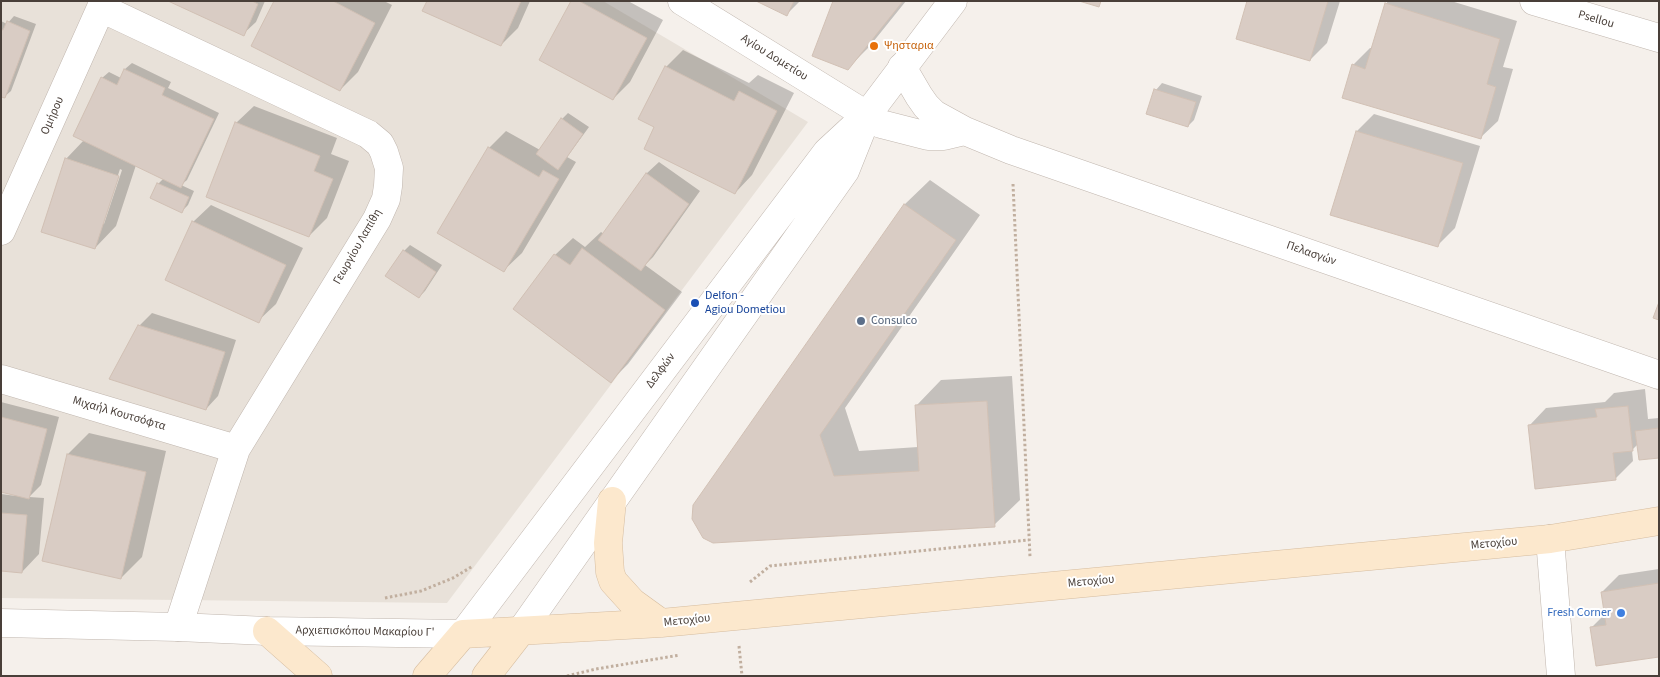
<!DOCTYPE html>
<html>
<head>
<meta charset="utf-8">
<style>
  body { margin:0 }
  #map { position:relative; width:1660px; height:677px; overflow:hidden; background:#f5f0eb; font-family:"Source Sans 3",sans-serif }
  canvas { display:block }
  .frame { position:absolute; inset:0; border:2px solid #493f39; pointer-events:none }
</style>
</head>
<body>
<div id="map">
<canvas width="1660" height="677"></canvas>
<div class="frame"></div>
</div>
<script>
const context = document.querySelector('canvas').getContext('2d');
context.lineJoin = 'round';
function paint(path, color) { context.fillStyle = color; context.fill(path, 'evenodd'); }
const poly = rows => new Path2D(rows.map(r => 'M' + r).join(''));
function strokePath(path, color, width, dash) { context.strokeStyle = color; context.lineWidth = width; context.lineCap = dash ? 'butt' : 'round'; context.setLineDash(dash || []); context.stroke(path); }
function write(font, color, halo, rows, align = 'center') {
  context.font = font + ' "Source Sans 3",sans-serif'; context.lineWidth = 4; context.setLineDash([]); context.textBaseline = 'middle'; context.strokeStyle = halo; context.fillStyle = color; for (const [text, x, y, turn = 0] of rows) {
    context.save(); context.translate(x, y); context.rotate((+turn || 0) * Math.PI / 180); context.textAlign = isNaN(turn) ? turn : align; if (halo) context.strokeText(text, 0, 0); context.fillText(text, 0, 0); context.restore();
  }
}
paint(poly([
  [1,1,603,1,808,122,447,603,1,598]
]), '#e8e1d9');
paint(poly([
  [171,1,265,1,256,22,243,34],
  [275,1,384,1,392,5,358,72,340,90],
  [428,1,530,1,518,28,501,45],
  [572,1,628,1,663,20,630,82,613,99],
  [759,1,800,1,787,14],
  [834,1,906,1,869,47,848,68],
  [1249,1,1340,1,1327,43,1310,60],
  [1388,1,1451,1,1517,21,1503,67,1513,69,1498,121,1480,138,1353,65,1370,48,1372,48,1386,4],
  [14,16,36,24,11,91,4,97,1,96,1,21,7,24],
  [683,50,749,83,758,75,794,93,752,175,735,193,666,67],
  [132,63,171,82,168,88,219,113,187,180,181,185,194,191,188,205,181,212,158,184,164,178,136,165,116,226,95,248,66,159,84,140,102,78,109,72,121,78,125,69],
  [120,169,122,170,104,224,102,224],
  [1162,83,1202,96,1194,120,1188,126,1156,90],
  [254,106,337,138,331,154,349,161,327,218,309,236,236,123],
  [568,113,589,127,567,157,576,162,522,253,504,270,489,148,506,131,540,150,562,119],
  [1374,114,1480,146,1455,228,1437,246,1332,214,1357,131],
  [659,162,700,191,653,257,645,265,682,292,628,364,611,381,555,255,573,238,585,247,601,232,604,234,646,174],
  [930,180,980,215,845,408,859,451,918,447,916,406,941,380,1012,376,1020,500,994,525,713,541,904,205],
  [211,205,303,248,276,304,258,321,193,222],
  [410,245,442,265,425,291,419,297,404,251],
  [152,313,236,340,218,396,206,409,139,326],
  [1645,389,1648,419,1659,418,1659,456,1638,444,1632,450,1633,461,1616,478,1529,426,1546,408,1605,402,1614,393],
  [1,402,59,417,41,485,29,497,44,498,39,554,22,572,1,570,1,494,16,496,1,490],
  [89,433,166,451,142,557,121,578,68,454],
  [1659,569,1659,656,1591,628,1605,614,1602,592,1619,575]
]), '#0003');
const building = poly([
  [168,1,252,1,258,4,244,36,168,1],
  [274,1,333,1,375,23,340,91,251,46,274,1],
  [427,1,521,1,501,46,422,11,427,1],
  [571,1,579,1,647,38,613,100,539,60,571,1],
  [756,1,794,1,787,16,756,1],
  [833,1,903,1,848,70,812,56,833,1],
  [1079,1,1101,1,1099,7,1079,1],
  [1247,1,1328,1,1310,61,1236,39,1247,1],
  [1385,3,1500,39,1487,84,1496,87,1481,139,1342,98,1352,64,1365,69,1385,3],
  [7,21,30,31,5,98,1,97,1,30,3,30,7,21],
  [665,66,734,101,739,91,777,111,735,194,644,149,654,127,638,119,665,66],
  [124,69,165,88,162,95,214,119,181,188,73,136,101,77,117,85,124,69],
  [1154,89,1196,102,1188,127,1146,114,1154,89],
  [561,118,583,134,558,170,536,154,561,118],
  [235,122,320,156,314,171,333,179,309,237,206,197,235,122],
  [1356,131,1463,163,1438,247,1330,215,1356,131],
  [488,147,539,177,543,170,559,179,504,272,437,233,488,147],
  [65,158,119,176,95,249,41,232,65,158],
  [646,173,689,204,641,271,598,240,646,173],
  [157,183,189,197,182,213,150,198,157,183],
  [904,204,956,240,820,435,834,476,919,471,915,405,987,401,995,527,713,543,703,538,692,519,693,505,904,204],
  [192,221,286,265,259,323,165,280,192,221],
  [582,248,665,310,611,383,513,309,554,254,570,265,582,248],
  [403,250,436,272,419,298,385,276,403,250],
  [1659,302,1659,320,1653,318,1659,302],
  [138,325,225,352,206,410,109,379,138,325],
  [1628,406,1633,451,1613,453,1616,480,1535,489,1528,425,1597,417,1595,409,1628,406],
  [1,417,47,429,29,499,1,492,1,417],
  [1659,428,1659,458,1639,460,1635,431,1659,428],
  [67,454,146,472,121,579,42,561,67,454],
  [1,513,27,515,22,573,1,571,1,513],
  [1659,583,1659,657,1596,666,1590,627,1606,625,1601,592,1659,583]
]);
paint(building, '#d9ccc4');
strokePath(building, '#d1c0b4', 1);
const minor = poly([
  [682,1,881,124,928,136,944,136,965,131],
  [1534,1,1659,38],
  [101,8,368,134,380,144,384,152,389,168,388,186,386,199,377,219,236,449,178,627],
  [902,67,919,96,926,106,934,114,965,131,1011,150,1659,375],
  [1,231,104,1],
  [1,379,236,449],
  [1550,539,1561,676]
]);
const tertiary = poly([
  [1,623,178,627,267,631,463,634,827,152,867,115,953,1],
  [521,631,845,171,865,121]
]);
const secondary = poly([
  [612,501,608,543,610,572,613,581,632,602,661,623],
  [267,631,318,676],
  [427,676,463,634,661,623,1550,539,1659,521],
  [486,676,521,631]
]);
strokePath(minor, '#c0b6ae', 29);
strokePath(tertiary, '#c0b6ae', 29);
strokePath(secondary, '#d5bc9f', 29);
strokePath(poly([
  [1013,184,1030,557],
  [750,582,770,566,1029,540],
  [385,598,421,591,453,578,473,566],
  [739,646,742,676],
  [567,676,596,669,680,655]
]), '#c1af9f', 3, [2.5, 2.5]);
strokePath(minor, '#fff', 28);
strokePath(tertiary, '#fff', 28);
strokePath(secondary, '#fce8cd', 28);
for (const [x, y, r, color] of [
  [874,46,5,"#e8710a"],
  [695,303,5,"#1a4fb4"],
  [861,321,5,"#5c6f8a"],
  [1621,613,5,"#3f7fe0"]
]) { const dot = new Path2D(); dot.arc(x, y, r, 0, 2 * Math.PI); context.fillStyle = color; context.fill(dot); strokePath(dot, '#fff', 2); }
write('12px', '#493f39', '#fff', [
  ["Psellou",1596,20,16],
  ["Αγίου Δομετίου",774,58,32],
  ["Ομήρου",53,116,-66],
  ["Γεωργίου Λαπίθη",358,247,-60],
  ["Πελασγών",1311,254,19],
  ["Δελφών",661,371,-53],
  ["Μιχαήλ Κουτσόφτα",119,414,16],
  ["Μετοχίου",1494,544,-5],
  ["Μετοχίου",1091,582,-5],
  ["Μετοχίου",687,621,-6],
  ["Αρχιεπισκόπου Μακαρίου Γ'",365,632,1]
]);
write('12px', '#c56008', '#fff', [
  ["Ψησταρια",884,46]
], 'left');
write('12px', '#164399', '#fff', [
  ["Delfon -",705,296],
  ["Agiou Dometiou",705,310]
], 'left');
write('12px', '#4e5e75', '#fff', [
  ["Consulco",871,321]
], 'left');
write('12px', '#366cbe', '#fff', [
  ["Fresh Corner",1611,613]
], 'right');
</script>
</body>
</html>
